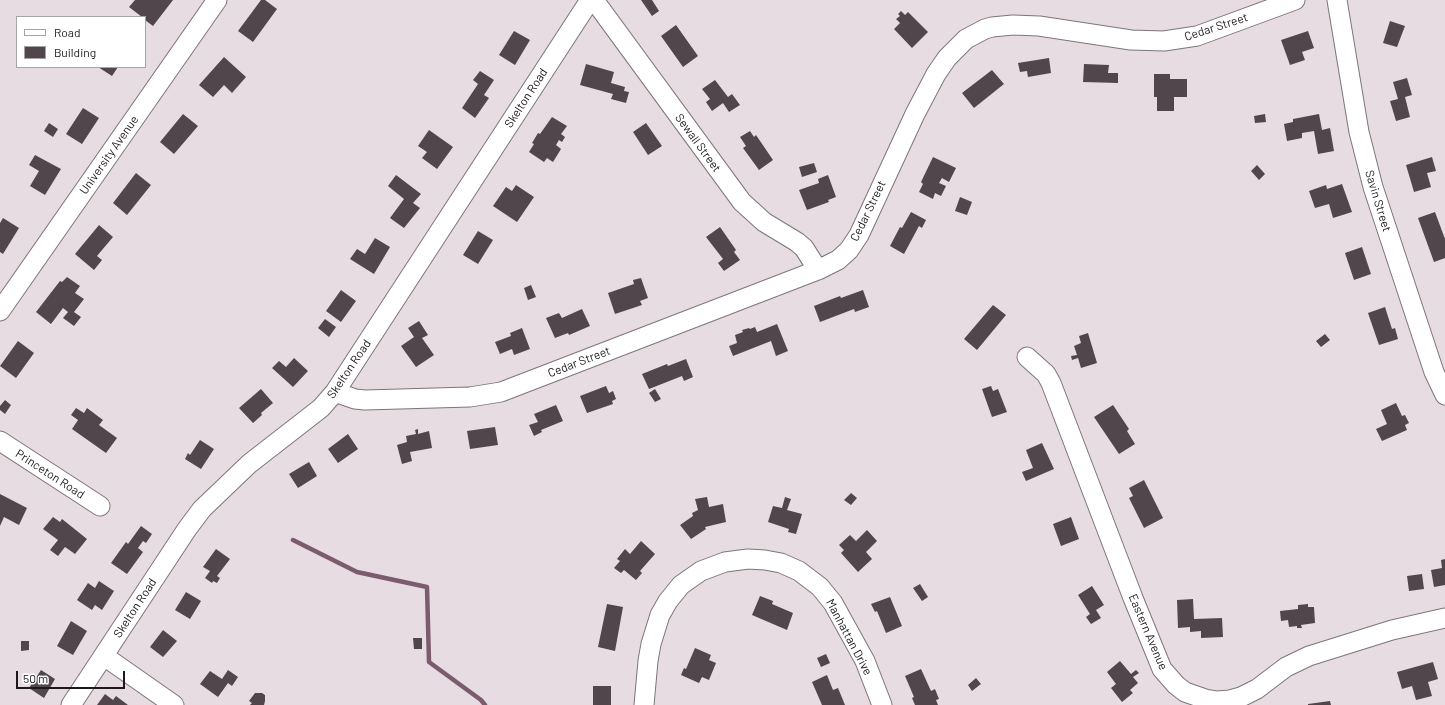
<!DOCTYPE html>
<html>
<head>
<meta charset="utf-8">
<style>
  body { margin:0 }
  #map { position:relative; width:1445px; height:705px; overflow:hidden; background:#e8dce3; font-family:Barlow,sans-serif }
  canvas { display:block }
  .legend { position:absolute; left:16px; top:16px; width:130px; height:52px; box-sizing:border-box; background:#fff; border:1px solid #a5a3a4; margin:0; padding:5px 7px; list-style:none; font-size:12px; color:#1d191b }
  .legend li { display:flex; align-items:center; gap:8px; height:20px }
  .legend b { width:20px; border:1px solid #a5a3a4 }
  .scale { position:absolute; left:16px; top:671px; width:109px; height:18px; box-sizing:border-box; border:2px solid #1d191b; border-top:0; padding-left:5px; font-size:12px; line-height:14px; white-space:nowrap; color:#1d191b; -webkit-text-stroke:3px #fff; paint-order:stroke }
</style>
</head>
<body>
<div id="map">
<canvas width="1445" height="705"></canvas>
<ul class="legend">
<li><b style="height:5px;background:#fff"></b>Road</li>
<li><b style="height:11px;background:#50464c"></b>Building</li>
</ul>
<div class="scale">50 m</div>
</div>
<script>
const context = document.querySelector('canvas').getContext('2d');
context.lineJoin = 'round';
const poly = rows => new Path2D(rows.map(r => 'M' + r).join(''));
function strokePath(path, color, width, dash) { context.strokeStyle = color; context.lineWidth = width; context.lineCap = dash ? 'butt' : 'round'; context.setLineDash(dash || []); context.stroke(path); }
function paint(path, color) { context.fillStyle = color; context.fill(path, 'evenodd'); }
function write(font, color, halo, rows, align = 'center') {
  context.font = font + ' Barlow,sans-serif'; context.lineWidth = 4; context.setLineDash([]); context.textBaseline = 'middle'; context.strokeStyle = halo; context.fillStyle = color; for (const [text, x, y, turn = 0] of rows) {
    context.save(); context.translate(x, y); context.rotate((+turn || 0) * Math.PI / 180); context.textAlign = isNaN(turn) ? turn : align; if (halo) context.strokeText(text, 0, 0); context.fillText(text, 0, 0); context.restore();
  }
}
strokePath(poly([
  [293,540,357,572,427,587,429,662,481,700,485,705]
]), '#7c5b6f', 4.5);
paint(poly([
  [135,0,173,0,153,26,145,20,145,17,142,17,129,7],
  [261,0,265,0,277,9,253,42,238,31],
  [641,0,652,0,659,11,652,16],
  [901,11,905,15,908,12,928,32,912,48,894,29,900,23,896,19,900,16,898,14],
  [1390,21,1405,26,1397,47,1383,43],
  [676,25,698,56,683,67,661,36],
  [514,31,530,40,515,65,499,55],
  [1308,31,1314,48,1302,52,1305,60,1290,65,1281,40],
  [224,57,246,77,232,93,224,85,213,97,199,85],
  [1049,58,1051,73,1028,77,1027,71,1020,72,1018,63],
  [586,64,614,72,611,83,625,87,624,91,629,92,626,103,611,99,613,94,580,85],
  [1084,64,1109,65,1108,73,1118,73,1118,83,1083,82],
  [98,67,118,67,112,76],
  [992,70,1004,84,974,108,962,93],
  [480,71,494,80,484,95,489,98,475,118,462,108,478,84,473,80],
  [1154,74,1170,74,1170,79,1187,79,1187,97,1174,97,1174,111,1157,111,1157,97,1154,97],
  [1407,78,1412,95,1405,97,1410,117,1396,121,1390,101,1398,99,1393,82],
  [715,80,728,97,732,94,740,105,729,112,723,103,712,111,706,102,710,99,702,89],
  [83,108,99,118,82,144,66,134],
  [183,114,198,126,174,154,160,142],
  [1265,114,1266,122,1255,123,1254,116],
  [1319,114,1322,130,1330,128,1334,151,1318,154,1314,131,1302,133,1302,138,1287,141,1284,124,1293,122,1293,119],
  [552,117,567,126,561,134,565,137,562,142,559,140,556,145,561,149,553,162,547,158,544,162,529,152,534,144,532,143,538,133,540,134],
  [49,123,58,129,53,137,44,131],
  [646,123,662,146,648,155,633,132],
  [429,130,453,147,437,169,422,158,427,152,418,146],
  [750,131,754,137,756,135,773,160,759,170,743,148,746,146,740,137],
  [35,155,61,169,45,195,30,186,39,171,29,165],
  [933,157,956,168,949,182,942,178,939,183,946,186,941,196,935,193,933,199,919,192,923,184,921,182],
  [1432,157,1436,171,1427,173,1431,187,1414,192,1406,165],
  [814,163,817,172,802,177,799,167],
  [1257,165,1265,174,1259,180,1251,171],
  [136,173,151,185,127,215,113,203],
  [396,175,421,194,413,203,420,208,404,228,390,218,404,199,388,186],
  [828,175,836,197,828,200,829,202,807,210,799,190,819,183,818,179],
  [1342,184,1352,212,1333,218,1329,204,1315,208,1309,191,1326,185,1327,189],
  [516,185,534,197,517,222,493,206,506,187,512,191],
  [960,197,972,202,967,215,955,211],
  [911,212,926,220,922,228,919,226,904,254,890,246,900,227,902,228],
  [1435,212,1445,239,1445,258,1434,262,1418,218],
  [3,218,19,228,3,254,0,252,0,223],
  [99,225,113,237,97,256,102,260,94,270,75,254],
  [720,227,736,250,734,252,740,260,724,271,718,263,723,259,706,237],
  [478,231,493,240,478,264,463,255],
  [375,238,390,247,374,274,350,259,357,249,365,254],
  [1362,247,1371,274,1354,280,1345,253],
  [67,277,80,286,75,293,84,299,74,312,81,317,74,326,63,318,68,312,63,308,51,324,36,312,60,281,62,282],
  [641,278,648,298,640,301,642,305,615,314,608,293,634,284,633,280],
  [531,285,536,297,528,300,524,288],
  [341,290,356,301,341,322,326,311],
  [863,290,869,307,855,312,854,309,820,322,814,306,840,296,841,298],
  [993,305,1006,315,977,350,964,339],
  [1385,307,1392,329,1395,328,1398,339,1379,345,1368,313],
  [582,309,590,326,569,335,568,333,555,338,546,318,559,313,562,318],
  [325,319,336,327,329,337,318,328],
  [419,321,428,335,422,338,434,355,416,367,401,346,414,337,408,328],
  [777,324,788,351,776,356,771,341,733,356,729,346,737,343,735,335,743,332,742,330,749,328,750,329,755,327,757,332],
  [522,328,530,349,514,355,512,349,500,354,495,342,511,336,510,333],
  [1088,333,1097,363,1081,368,1078,358,1072,360,1071,356,1077,355,1074,346,1081,343,1079,336],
  [1325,334,1330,340,1321,347,1316,341],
  [18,341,34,353,16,378,0,366],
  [294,358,308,371,293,387,272,368,279,361,286,367],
  [686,359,693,377,684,381,682,376,649,389,642,374,667,364,668,366],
  [606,386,609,393,613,391,616,399,612,401,613,404,587,413,580,396],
  [991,386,993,391,998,389,1007,412,992,417,982,389],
  [261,389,273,403,261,413,262,415,253,423,239,408],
  [655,389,661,399,655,402,649,393],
  [5,400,11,405,5,414,0,410,0,406],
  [1396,403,1402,416,1405,415,1409,423,1405,425,1407,430,1382,441,1376,429,1387,424,1381,410],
  [556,405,563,421,541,430,542,432,534,436,529,425,538,422,534,414],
  [1113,405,1129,429,1127,431,1135,444,1119,454,1094,417],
  [76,408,84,413,87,408,103,420,99,425,117,438,106,453,72,429,78,420,71,415],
  [495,427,498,445,470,449,467,431],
  [418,429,418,434,429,431,432,448,410,452,412,461,402,464,397,445,407,442,406,436,416,434,415,430],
  [348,434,358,449,338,463,328,449],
  [200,440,214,449,201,469,185,459,188,453,190,455],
  [1042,443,1054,469,1026,481,1022,472,1033,468,1026,450],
  [309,462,317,476,298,488,289,474],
  [1144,480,1163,518,1144,528,1129,498,1133,496,1129,488],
  [851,493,857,498,851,505,844,500],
  [0,494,27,508,19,525,4,517,0,526],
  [707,497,709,507,723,504,726,522,705,527,706,529,691,539,680,525,693,516,692,513,698,510,695,499],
  [785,497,791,499,787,510,802,514,796,534,788,532,789,529,768,522,773,506,782,508],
  [53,517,60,522,62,519,87,539,75,554,65,547,58,556,50,550,58,540,43,529],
  [1071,517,1079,539,1061,546,1053,524],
  [141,526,152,534,146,543,143,541,138,548,143,552,127,574,111,563,126,542,128,544],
  [867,530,877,541,866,552,872,559,858,572,841,553,844,550,839,545,850,535,856,541],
  [641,541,655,554,640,571,642,573,636,580,624,570,621,573,614,568,620,561,617,559,625,549,630,554],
  [216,549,230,559,217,576,220,578,217,583,213,581,212,583,205,578,210,571,203,567],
  [1445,559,1445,585,1434,587,1431,570,1442,568,1441,560],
  [1422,574,1424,589,1409,591,1407,576],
  [99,581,114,591,102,610,95,605,92,610,77,600,88,583,95,588],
  [920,584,928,597,922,601,913,588],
  [1092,586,1104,605,1096,610,1101,618,1091,624,1086,617,1090,614,1078,595],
  [186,592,201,601,190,619,175,610],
  [760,596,773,601,772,604,793,613,787,630,752,615],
  [890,597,902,626,886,633,877,611,875,612,871,604],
  [1193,599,1194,619,1222,618,1223,637,1201,638,1201,631,1190,632,1190,627,1178,628,1177,600],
  [607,604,623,607,615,651,598,647],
  [1308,604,1308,607,1314,607,1315,623,1301,625,1302,628,1297,628,1297,626,1289,627,1288,620,1281,621,1280,611,1298,609,1298,605],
  [71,621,87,631,73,655,57,646],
  [163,630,177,641,163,657,150,647],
  [413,638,422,638,422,649,414,649],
  [21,641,29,641,29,650,21,651],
  [695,648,711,655,709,660,716,663,709,680,702,677,699,683,681,675,684,668,686,669],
  [826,654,830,663,821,667,817,658],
  [1120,661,1131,674,1136,670,1139,673,1133,677,1138,683,1130,690,1133,693,1122,702,1111,688,1116,684,1107,672],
  [1433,662,1438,679,1428,682,1432,696,1416,700,1412,686,1402,689,1397,672],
  [921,669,931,691,935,689,939,699,936,700,938,705,915,705,912,698,914,697,905,676],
  [41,670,55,679,44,698,29,688],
  [228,670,238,677,232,686,228,683,218,697,200,684,210,671,222,679],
  [827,675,833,690,838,688,845,705,822,705,812,682],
  [976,678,981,684,972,691,968,685],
  [593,686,611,686,611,705,593,705],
  [255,693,262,693,265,695,265,701,264,705,250,705,252,703,249,701],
  [105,694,113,700,116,696,128,705,97,705],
  [1330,701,1331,705,1308,705,1308,704]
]), '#50464c');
const minor = poly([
  [594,0,742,202,764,222,797,242,804,248,818,270],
  [1337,0,1359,132,1373,187,1434,372,1445,395],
  [0,311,217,0],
  [1027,357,1046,374,1051,383,1133,598,1162,669,1176,685,1185,692,1205,699,1217,701,1230,700,1241,697,1257,689,1286,667,1309,656,1392,630,1445,618],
  [335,392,355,399,365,400,470,397,501,392,818,270,838,260,849,250,859,235,915,114,936,74,947,58,966,39,985,29,992,27,1013,25,1039,26,1131,40,1164,41,1197,36,1295,0],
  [0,441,100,506],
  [104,656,174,705],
  [71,705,187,529,202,509,249,464,321,408,335,392,590,0],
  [644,705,648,661,651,644,660,615,668,601,681,585,701,571,725,562,748,559,765,560,781,563,799,571,820,587,833,603,865,661,882,705]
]);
strokePath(minor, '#7e747a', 21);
strokePath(minor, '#fff', 19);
write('12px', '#1d191b', '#fff', [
  ["Cedar Street",1216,27,-18],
  ["Skelton Road",526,98,-57],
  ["Sewall Street",698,143,54],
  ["University Avenue",109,155,-55],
  ["Savin Street",1378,201,73],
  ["Cedar Street",868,211,-64],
  ["Cedar Street",579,362,-21],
  ["Skelton Road",349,369,-56],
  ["Princeton Road",50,474,33],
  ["Skelton Road",135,608,-57],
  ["Eastern Avenue",1148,632,67],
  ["Manhattan Drive",849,637,62]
]);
</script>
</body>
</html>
